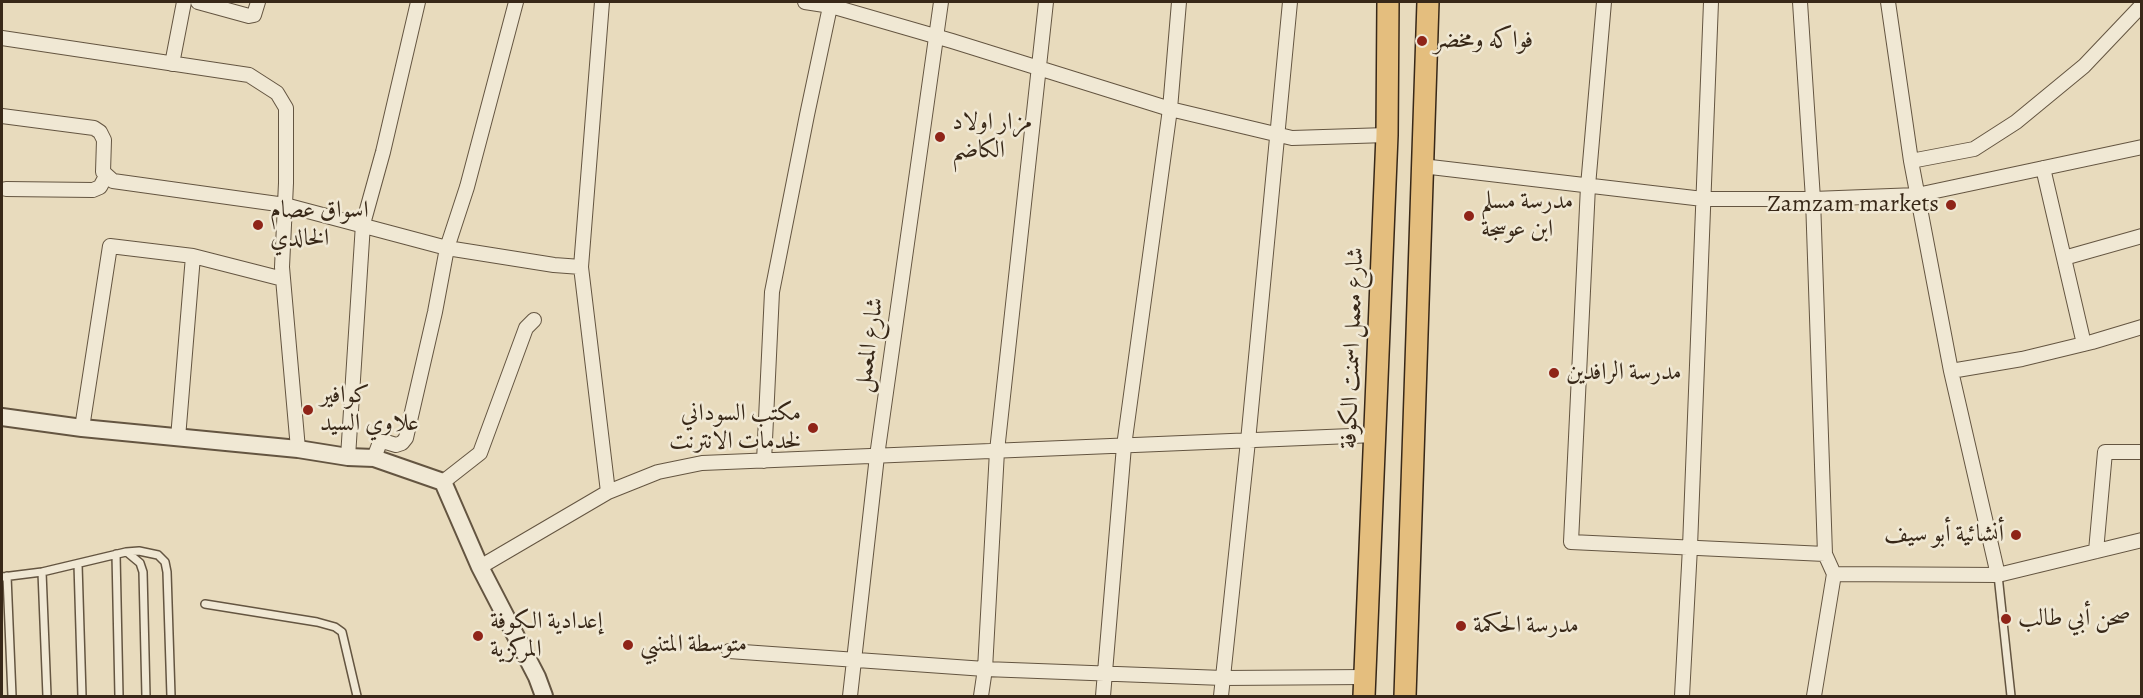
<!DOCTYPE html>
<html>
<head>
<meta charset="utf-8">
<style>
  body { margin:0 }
  #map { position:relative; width:2143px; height:698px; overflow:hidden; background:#e8dbbd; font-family:Alegreya,serif }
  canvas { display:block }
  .frame { position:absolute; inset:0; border:3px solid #382818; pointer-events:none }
</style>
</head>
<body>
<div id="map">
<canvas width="2143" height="698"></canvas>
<div class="frame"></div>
</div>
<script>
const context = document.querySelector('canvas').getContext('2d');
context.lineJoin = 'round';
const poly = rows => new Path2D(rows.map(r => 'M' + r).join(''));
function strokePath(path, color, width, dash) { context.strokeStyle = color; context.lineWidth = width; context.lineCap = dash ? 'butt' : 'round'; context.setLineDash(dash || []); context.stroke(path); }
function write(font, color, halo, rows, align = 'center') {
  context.font = font + ' Alegreya,Amiri,serif'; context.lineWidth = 5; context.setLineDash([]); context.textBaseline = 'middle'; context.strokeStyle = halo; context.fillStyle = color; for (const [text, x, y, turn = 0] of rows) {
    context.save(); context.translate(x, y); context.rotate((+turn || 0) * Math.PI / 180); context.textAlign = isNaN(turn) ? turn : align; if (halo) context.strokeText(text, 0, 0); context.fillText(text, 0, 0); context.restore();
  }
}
const service = poly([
  [128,553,140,563,143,572,146,696],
  [116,554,119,696],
  [78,564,82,696],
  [42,572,47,696],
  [1998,575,2011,696],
  [7,576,12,696],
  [2,577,42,572,126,552,139,551,158,555,165,562,167,572,171,696],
  [205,604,317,622,335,627,342,632,357,696]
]);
const minor = poly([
  [198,2,249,16,254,15,258,2],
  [602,2,581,267,608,492],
  [805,2,831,6,952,41,1170,109,1292,138,1387,135],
  [1604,2,1588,186,1571,542,1825,554],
  [1800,2,1813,199,1825,554,1834,574],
  [1888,2,1911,161,1951,371,1998,575],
  [2,38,249,75,277,93,286,108,286,183,282,267,298,449],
  [172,64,184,2],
  [2,116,94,128,100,132,104,140,103,172,113,181,285,205,447,248,554,265,581,267],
  [1911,161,1974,149,2016,122,2084,66,2142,5],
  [1422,166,1703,199,1813,199,1917,195,2142,147],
  [2043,168,2084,344],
  [6,189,93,190,100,187,106,176],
  [2064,258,2142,236],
  [1951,371,2022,359,2092,342,2142,327],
  [82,428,110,246,193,256,283,279],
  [178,438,193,256],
  [348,457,363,224,383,152,418,2],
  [374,458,380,442,386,442,396,445,402,443,406,438,435,312,447,248,467,187,516,2],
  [764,461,772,292,807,115,831,2],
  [443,482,480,453,526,328,534,320],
  [2096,551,2105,452,2142,452],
  [480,567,608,492,658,472,702,463,1375,435],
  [1834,574,1998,575,2142,540],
  [729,651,985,669,1223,678,1365,677],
  [850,696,877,456,941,2],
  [981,696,985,669,997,451,1046,2],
  [1103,696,1124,446,1170,109,1179,2],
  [1221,696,1248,441,1290,2],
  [1682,696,1690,547,1711,2],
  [1814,696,1834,574]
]);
const tertiary = poly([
  [2,417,82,428,298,449,348,457,374,458,443,482,480,567,537,677,544,696]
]);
const primary = poly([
  [1364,696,1387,135,1388,2],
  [1405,696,1428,2]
]);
strokePath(service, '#645541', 10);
strokePath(minor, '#645541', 16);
strokePath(tertiary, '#645541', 20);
strokePath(primary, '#382818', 24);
strokePath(service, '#f0e8d4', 7);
strokePath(minor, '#f0e8d4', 14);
strokePath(tertiary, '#f0e8d4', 16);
strokePath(primary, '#e4be7e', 21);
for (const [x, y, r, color] of [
  [1422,41,6,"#8f2418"],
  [940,137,6,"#8f2418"],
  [1951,205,6,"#8f2418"],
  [1469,216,6,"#8f2418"],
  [258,225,6,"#8f2418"],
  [1554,373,6,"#8f2418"],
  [308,410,6,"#8f2418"],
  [813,428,6,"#8f2418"],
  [2016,535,6,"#8f2418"],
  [2006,619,6,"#8f2418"],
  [1461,626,6,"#8f2418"],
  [478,636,6,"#8f2418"],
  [628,645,6,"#8f2418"]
]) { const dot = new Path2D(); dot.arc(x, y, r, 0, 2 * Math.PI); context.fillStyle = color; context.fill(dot); strokePath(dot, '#f0e8d4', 2); }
write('24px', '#382818', '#f0e8d4', [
  ["فواكه ومخضر",1434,41],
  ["مزار اولاد",952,123],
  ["الكاضم",952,151],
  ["مدرسة مسلم",1481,202],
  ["ابن عوسجة",1481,230],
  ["Zamzam markets",1939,205,"right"],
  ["اسواق عصام",270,211],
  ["الخالدي",270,239],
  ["مدرسة الرافدين",1566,373],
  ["كوافير",320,396],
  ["علاوي السيد",320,424],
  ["مكتب السوداني",801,414,"right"],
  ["لخدمات الانترنت",801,442,"right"],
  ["أنشائية أبو سيف",2004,535,"right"],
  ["صحن أبي طالب",2018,619],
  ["إعدادية الكوفة",490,622],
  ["المركزية",490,650],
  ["مدرسة الحكمة",1473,626],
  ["متوسطة المتنبي",640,645]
], 'left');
write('24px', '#382818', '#f0e8d4', [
  ["شارع المعمل",870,345,-82],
  ["شارع معمل اسمنت الكوفة",1353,348,-88]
]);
</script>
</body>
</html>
